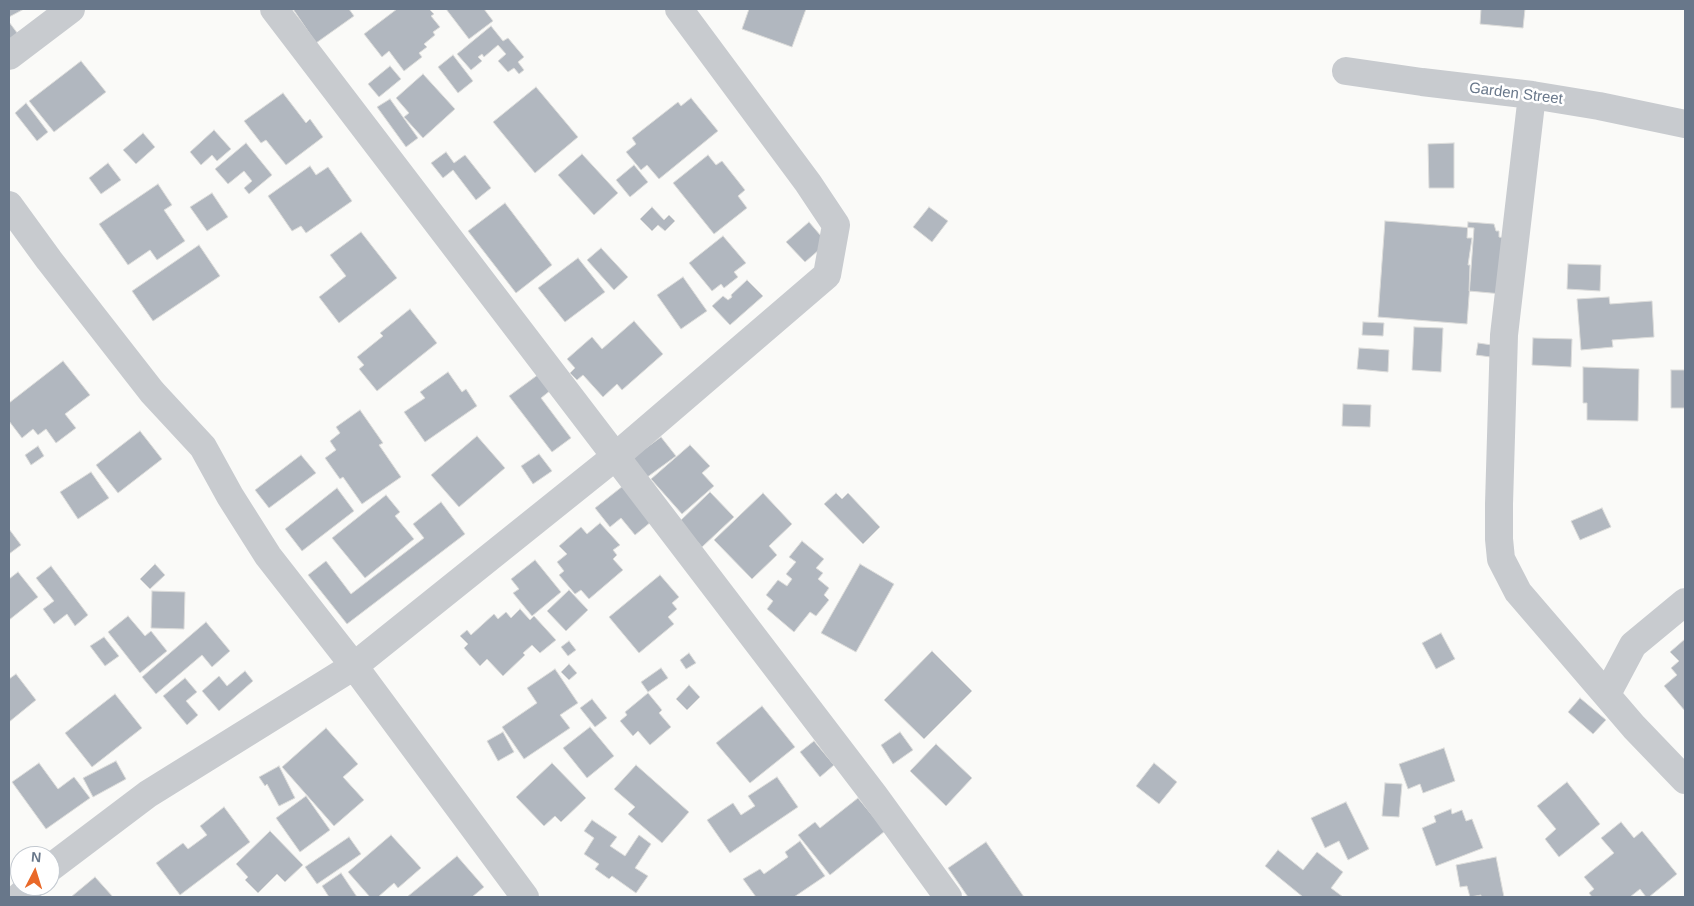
<!DOCTYPE html>
<html>
<head>
<meta charset="utf-8">
<style>
  body { margin:0 }
  #map { position:relative; width:1694px; height:906px; overflow:hidden; background:#fafaf8; font-family:Arial,sans-serif }
  canvas { display:block }
  .frame { position:absolute; inset:0; border:10px solid #68778a; pointer-events:none }
  .north { position:absolute; left:10px; top:846px; width:50px; height:50px; box-sizing:border-box; background:#fff; border:1px solid #c3c9d0; border-radius:50%; rotate:5deg; font-size:14px; font-weight:700; line-height:20px; text-align:center; color:#68778a }
  .north::after { content:''; display:block; margin:auto; width:18px; height:22px; background:#e96929; clip-path:polygon(50% 0,100% 100%,50% 72%,0 100%) }
</style>
</head>
<body>
<div id="map">
<canvas width="1694" height="906"></canvas>
<div class="frame"></div>
<div class="north">N</div>
</div>
<script>
const context = document.querySelector('canvas').getContext('2d');
context.lineJoin = 'round';
function paint(path, color) { context.fillStyle = color; context.fill(path, 'evenodd'); }
const poly = rows => new Path2D(rows.map(r => 'M' + r).join(''));
function strokePath(path, color, width, dash) { context.strokeStyle = color; context.lineWidth = width; context.lineCap = dash ? 'butt' : 'round'; context.setLineDash(dash || []); context.stroke(path); }
function write(font, color, halo, rows, align = 'center') {
  context.font = font + ' Arial,sans-serif'; context.lineWidth = 5; context.setLineDash([]); context.textBaseline = 'middle'; context.strokeStyle = halo; context.fillStyle = color; for (const [text, x, y, turn = 0] of rows) {
    context.save(); context.translate(x, y); context.rotate((+turn || 0) * Math.PI / 180); context.textAlign = isNaN(turn) ? turn : align; if (halo) context.strokeText(text, 0, 0); context.fillText(text, 0, 0); context.restore();
  }
}
const building = poly([
  [9,9,24,9,9,17,9,9],
  [293,9,349,9,354,16,316,43,293,9],
  [397,9,429,9,434,14,431,16,440,27,433,32,435,35,424,44,427,47,419,53,422,57,404,71,389,51,382,57,364,34,397,9],
  [446,9,484,9,493,21,469,39,446,9],
  [749,9,806,9,792,47,742,29,749,9],
  [1481,9,1525,9,1523,28,1480,24,1481,9],
  [9,22,18,34,9,41,9,22],
  [491,26,503,41,508,38,524,57,518,62,524,70,519,74,514,68,508,72,498,61,506,54,498,45,484,57,482,54,478,57,482,61,471,70,457,54,491,26],
  [453,55,473,81,458,93,438,67,453,55],
  [81,61,106,92,54,132,29,101,81,61],
  [390,66,401,79,379,97,368,84,390,66],
  [423,74,455,109,423,138,404,117,409,113,396,98,423,74],
  [536,87,578,137,535,173,493,122,536,87],
  [283,93,306,123,310,119,323,137,286,165,266,140,261,143,244,121,283,93],
  [691,98,718,131,659,179,647,165,641,170,626,152,636,144,632,138,678,102,681,106,691,98],
  [390,99,418,138,406,147,377,107,390,99],
  [26,103,48,132,37,141,15,113,26,103],
  [214,130,231,149,217,161,212,155,201,165,190,152,214,130],
  [143,133,155,147,136,164,123,150,143,133],
  [246,143,272,175,249,194,244,188,252,181,244,171,228,184,215,169,246,143],
  [1454,143,1454,188,1429,188,1428,144,1454,143],
  [446,152,454,163,465,155,491,188,476,200,453,170,443,178,431,163,446,152],
  [582,154,618,193,594,215,558,175,582,154],
  [708,155,716,165,722,161,745,190,738,196,747,208,714,234,673,183,708,155],
  [108,163,121,180,101,194,89,178,108,163],
  [634,165,648,182,630,197,616,180,634,165],
  [310,166,316,175,328,167,352,201,306,233,301,226,292,231,268,196,310,166],
  [158,184,172,205,164,210,185,241,157,260,150,250,128,265,99,224,158,184],
  [212,193,228,217,207,231,190,207,212,193],
  [505,203,552,265,516,293,468,231,505,203],
  [652,207,664,220,669,215,675,221,665,231,658,225,652,231,640,219,652,207],
  [929,207,948,221,932,242,913,227,929,207],
  [1385,221,1474,228,1467,324,1378,317,1385,221],
  [809,222,827,243,805,262,786,242,809,222],
  [1468,222,1494,224,1496,231,1499,231,1499,237,1505,238,1502,294,1469,291,1470,265,1468,265,1472,238,1467,238,1468,222],
  [361,232,397,278,339,323,319,297,346,276,330,255,361,232],
  [723,236,746,263,734,272,738,277,724,288,721,284,712,291,689,263,723,236],
  [199,245,220,276,153,321,132,291,199,245],
  [601,248,628,277,614,290,587,260,601,248],
  [578,258,605,292,565,322,538,288,578,258],
  [1568,264,1601,265,1600,291,1567,289,1568,264],
  [683,277,707,311,681,329,657,295,683,277],
  [747,280,763,296,730,325,712,306,723,296,728,300,732,297,731,295,747,280],
  [1609,297,1610,304,1652,301,1654,337,1612,340,1613,347,1581,350,1577,299,1609,297],
  [410,309,437,343,377,391,359,369,364,365,357,357,383,336,380,333,410,309],
  [634,321,663,354,622,390,617,384,603,397,583,375,577,380,570,373,575,368,567,359,592,337,602,349,634,321],
  [1363,322,1384,323,1383,336,1362,335,1363,322],
  [1414,327,1443,328,1441,372,1412,370,1414,327],
  [1533,338,1572,339,1571,367,1532,365,1533,338],
  [1478,343,1499,346,1498,358,1476,355,1478,343],
  [1359,348,1389,350,1388,372,1357,369,1359,348],
  [63,361,90,395,65,414,76,428,56,443,46,429,38,435,33,429,22,438,9,421,9,403,63,361],
  [1583,367,1639,369,1638,421,1587,420,1587,403,1583,403,1583,367],
  [1671,370,1685,370,1685,408,1671,408,1671,370],
  [448,372,462,392,466,389,477,406,425,442,404,412,425,398,420,392,448,372],
  [539,374,551,390,541,398,571,438,552,452,509,396,539,374],
  [1343,404,1371,405,1370,427,1342,426,1343,404],
  [360,410,383,443,379,445,401,477,362,504,343,477,340,479,325,458,336,450,330,441,340,433,336,427,360,410],
  [140,431,162,459,118,493,96,465,140,431],
  [477,436,505,468,459,507,431,475,477,436],
  [661,437,676,456,646,478,631,459,661,437],
  [690,445,710,466,702,473,714,486,682,514,651,479,690,445],
  [38,446,44,456,31,465,25,455,38,446],
  [539,454,552,471,533,484,521,466,539,454],
  [301,455,316,473,269,508,255,490,301,455],
  [91,472,109,498,78,519,60,492,91,472],
  [628,482,657,517,635,535,621,518,610,527,595,508,628,482],
  [337,488,354,511,302,551,285,529,337,488],
  [710,492,734,517,702,547,679,522,710,492],
  [763,493,792,524,769,546,777,555,752,579,714,540,763,493],
  [836,493,842,499,848,493,880,527,863,544,824,504,836,493],
  [386,495,400,512,395,516,414,539,365,578,332,538,386,495],
  [441,502,465,534,347,624,308,575,326,561,351,594,424,538,413,524,441,502],
  [1602,508,1611,527,1580,540,1571,521,1602,508],
  [600,523,620,545,613,550,617,555,613,559,623,570,589,599,581,590,575,594,559,575,564,571,557,562,567,554,559,546,581,527,587,534,600,523],
  [9,529,21,545,9,554,9,529],
  [802,541,824,559,816,568,823,573,818,579,829,588,824,595,829,600,816,616,810,612,794,632,767,609,773,601,766,595,778,580,787,586,792,579,786,574,796,562,789,557,802,541],
  [535,560,561,592,532,616,513,593,519,589,511,579,535,560],
  [155,564,165,575,150,589,140,579,155,564],
  [860,564,894,584,856,652,821,633,860,564],
  [51,566,88,615,75,626,67,614,54,624,43,609,54,601,36,578,51,566],
  [18,572,38,597,9,620,9,579,18,572],
  [660,575,679,597,672,603,677,609,668,617,674,624,639,653,609,617,660,575],
  [569,590,588,610,566,631,547,611,569,590],
  [152,591,185,592,184,629,151,628,152,591],
  [520,609,530,620,534,616,556,640,540,653,532,645,523,653,525,655,503,676,487,659,480,666,464,648,468,644,460,636,467,630,471,635,494,614,498,619,506,612,511,618,520,609],
  [128,616,145,636,151,631,167,651,140,673,108,632,128,616],
  [206,622,230,651,212,667,202,655,156,694,142,677,206,622],
  [1441,633,1455,659,1436,669,1422,643,1441,633],
  [104,637,119,656,105,666,90,646,104,637],
  [1685,639,1685,711,1664,686,1677,675,1671,668,1679,661,1670,652,1685,639],
  [569,641,576,650,568,656,561,647,569,641],
  [932,651,972,691,924,739,884,700,932,651],
  [689,653,696,663,686,669,680,660,689,653],
  [569,664,577,673,569,680,561,672,569,664],
  [661,668,668,678,648,692,641,682,661,668],
  [555,669,578,703,560,715,570,728,524,759,502,727,537,703,527,688,555,669],
  [245,671,253,681,219,711,202,691,219,676,227,686,245,671],
  [16,674,36,700,9,722,9,679,16,674],
  [185,678,197,692,186,701,198,715,187,725,163,696,185,678],
  [689,685,700,697,687,710,676,699,689,685],
  [648,693,662,710,659,713,671,727,650,745,638,731,633,736,620,721,627,715,625,712,648,693],
  [115,694,142,728,92,767,65,733,115,694],
  [1580,698,1606,720,1593,734,1568,712,1580,698],
  [592,699,607,718,595,727,580,708,592,699],
  [762,706,795,747,750,783,716,743,762,706],
  [590,727,614,756,587,778,563,748,590,727],
  [326,728,358,764,343,777,364,800,334,826,282,767,326,728],
  [503,732,514,752,498,761,487,741,503,732],
  [900,732,913,750,893,764,881,745,900,732],
  [814,741,834,765,820,777,800,752,814,741],
  [936,744,972,778,946,806,910,771,936,744],
  [1444,748,1455,781,1423,793,1420,784,1408,789,1399,764,1444,748],
  [116,761,126,779,93,797,83,778,116,761],
  [39,763,58,789,74,777,90,798,46,829,12,782,39,763],
  [552,763,586,798,561,822,555,816,544,826,516,797,552,763],
  [1154,763,1177,782,1159,804,1136,786,1154,763],
  [636,765,689,812,662,843,628,814,635,807,614,789,636,765],
  [279,766,295,798,279,806,267,784,265,786,259,777,279,766],
  [777,777,798,807,730,853,707,820,733,803,741,815,755,806,748,796,777,777],
  [1567,782,1600,824,1559,857,1545,839,1556,829,1537,806,1567,782],
  [1385,783,1402,784,1399,817,1382,816,1385,783],
  [306,796,330,830,300,852,276,818,306,796],
  [858,798,885,831,830,875,798,835,815,822,820,828,858,798],
  [1346,802,1369,849,1348,860,1339,841,1325,848,1311,818,1346,802],
  [224,807,250,842,180,895,156,863,183,843,188,849,207,835,200,826,224,807],
  [1451,809,1452,814,1462,810,1466,821,1472,819,1483,848,1436,866,1422,828,1436,822,1434,816,1451,809],
  [592,820,617,837,610,846,625,856,639,835,651,844,635,868,648,876,636,893,612,876,609,879,595,869,599,864,584,854,594,838,584,831,592,820],
  [1621,822,1634,838,1642,831,1677,874,1649,897,1646,897,1640,889,1630,897,1592,897,1589,893,1594,889,1584,877,1614,853,1601,838,1621,822],
  [270,831,303,865,285,882,277,874,258,893,245,880,248,877,236,864,270,831],
  [391,835,421,868,398,888,394,883,378,897,370,897,348,872,391,835],
  [349,837,361,854,317,884,305,867,349,837],
  [800,841,825,876,794,897,756,897,743,879,760,869,764,874,788,857,785,852,800,841],
  [986,842,1024,897,968,897,948,868,986,842],
  [1278,850,1303,870,1317,852,1343,872,1331,888,1343,897,1303,897,1265,866,1278,850],
  [457,856,484,887,472,897,407,897,457,856],
  [1496,857,1504,897,1481,897,1481,895,1470,897,1467,886,1460,887,1456,865,1496,857],
  [341,873,357,897,329,897,322,886,341,873],
  [95,877,113,897,71,897,95,877]
]);
paint(building, '#b1b7bf');
strokePath(building, '#dcdcda', 1);
strokePath(poly([
  [274,9,874,795,948,897],
  [9,56,71,9],
  [1346,71,1422,82,1532,95,1599,106,1685,124],
  [1532,95,1504,335,1499,504,1499,539,1501,559,1518,592,1634,727,1685,780],
  [9,205,49,260,152,392,203,447,230,496,268,556,354,666,525,897],
  [1607,694,1633,645,1685,602],
  [50,868,148,794,354,666,616,456,827,275,836,225,808,183,679,9],
  [19,897,31,886]
]), '#c8cbcf', 28);
write('15px', '#68778a', '#fff', [
  ["Garden Street",1516,94,7]
]);
</script>
</body>
</html>
